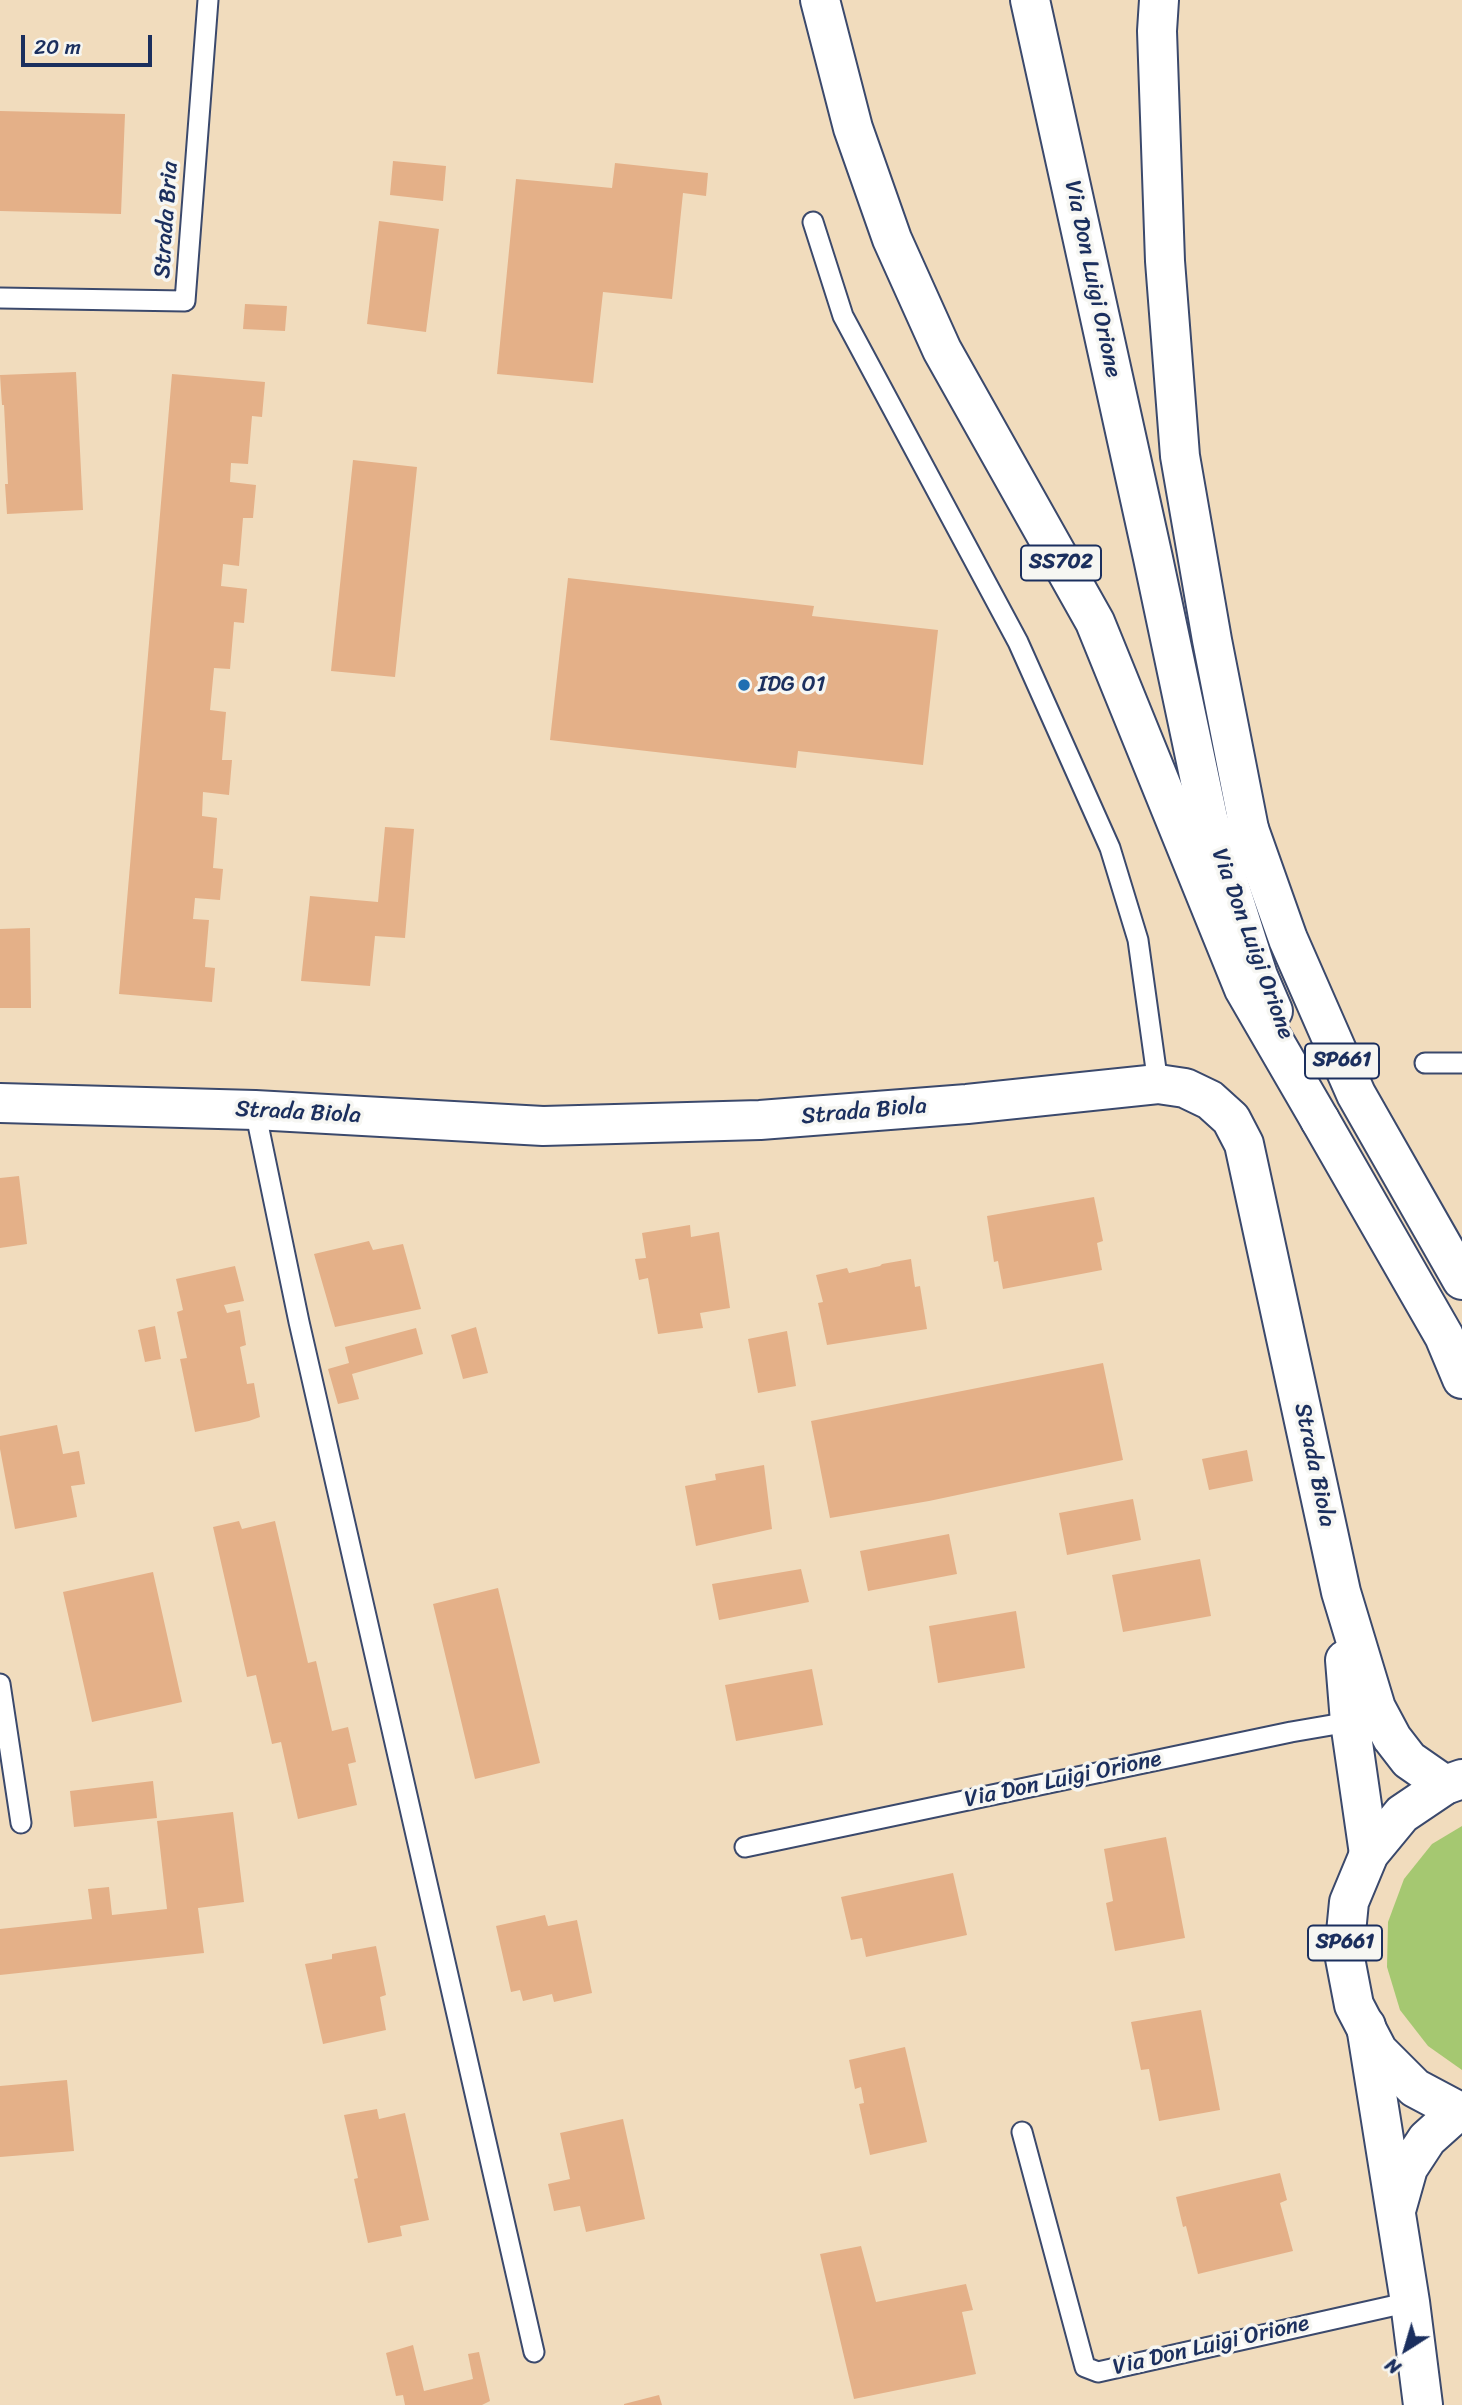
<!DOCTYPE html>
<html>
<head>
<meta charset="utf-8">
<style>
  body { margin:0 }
  #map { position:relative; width:1462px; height:2405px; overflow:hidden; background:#f1dcbd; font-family:Sriracha,sans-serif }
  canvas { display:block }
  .north { position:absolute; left:1371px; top:2314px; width:70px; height:70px; -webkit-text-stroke:5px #f6f6f2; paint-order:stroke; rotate:217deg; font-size:19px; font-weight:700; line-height:28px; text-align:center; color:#1b2f5e }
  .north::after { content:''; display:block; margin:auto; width:24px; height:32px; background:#1b2f5e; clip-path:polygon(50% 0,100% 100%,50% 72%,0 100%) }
  .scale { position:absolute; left:21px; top:35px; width:131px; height:32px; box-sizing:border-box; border:4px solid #1b2f5e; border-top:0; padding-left:9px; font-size:21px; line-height:24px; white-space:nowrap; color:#1b2f5e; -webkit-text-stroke:5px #f6f6f2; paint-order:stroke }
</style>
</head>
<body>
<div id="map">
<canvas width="1462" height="2405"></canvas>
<div class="north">N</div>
<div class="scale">20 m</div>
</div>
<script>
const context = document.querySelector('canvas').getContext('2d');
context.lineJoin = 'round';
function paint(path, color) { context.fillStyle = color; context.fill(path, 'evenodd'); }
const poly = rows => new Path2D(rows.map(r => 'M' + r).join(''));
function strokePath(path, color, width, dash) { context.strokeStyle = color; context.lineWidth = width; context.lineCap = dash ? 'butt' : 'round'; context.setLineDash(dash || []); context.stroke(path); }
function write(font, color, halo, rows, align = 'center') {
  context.font = font + ' Sriracha,sans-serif'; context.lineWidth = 7; context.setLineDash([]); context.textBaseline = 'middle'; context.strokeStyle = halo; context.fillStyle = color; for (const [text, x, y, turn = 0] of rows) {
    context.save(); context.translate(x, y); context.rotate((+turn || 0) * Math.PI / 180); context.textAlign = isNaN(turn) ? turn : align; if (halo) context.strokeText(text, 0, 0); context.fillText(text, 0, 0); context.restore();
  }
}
paint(poly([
  [1462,1826,1462,2070,1428,2046,1400,2010,1387,1967,1388,1922,1404,1879,1432,1844]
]), '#a5c871');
paint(poly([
  [0,111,125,114,121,214,0,211],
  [393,161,446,166,443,201,390,195],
  [615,163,708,173,706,196,683,193,672,299,603,292,593,383,497,374,516,179,612,188],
  [379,221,439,229,426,332,367,324],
  [245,304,287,306,285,331,243,329],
  [76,372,83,510,7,514,5,484,8,484,4,405,2,405,0,375],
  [172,374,265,382,262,417,252,416,248,464,231,463,230,482,256,485,253,518,243,518,239,566,223,564,221,586,247,589,244,623,234,622,230,669,214,668,210,710,226,712,222,760,232,760,229,795,203,792,202,816,217,818,213,868,223,869,220,900,195,898,193,919,209,920,205,967,215,968,212,1002,119,994],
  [353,460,417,467,395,677,331,671],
  [568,578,814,606,812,616,938,630,923,765,798,751,796,768,550,740],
  [385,827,414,829,405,938,375,936,370,986,301,981,310,896,378,902],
  [30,928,31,1008,0,1008,0,929],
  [19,1176,27,1244,0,1248,0,1178],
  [1094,1197,1103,1241,1097,1243,1102,1270,1003,1289,998,1261,994,1262,987,1216],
  [690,1225,691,1237,719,1232,730,1308,700,1313,703,1328,658,1334,648,1278,639,1280,635,1259,646,1258,642,1233],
  [369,1241,373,1250,403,1244,421,1309,335,1327,314,1254],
  [911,1259,915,1287,920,1286,927,1329,827,1345,818,1303,823,1302,816,1275,847,1268,849,1273,880,1266,882,1264],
  [235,1266,244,1301,224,1305,227,1313,240,1310,246,1345,240,1347,247,1384,254,1383,260,1417,249,1421,195,1432,180,1359,187,1358,177,1312,183,1310,176,1279],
  [155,1326,161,1359,145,1362,138,1330],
  [476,1327,488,1373,463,1379,451,1335],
  [416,1328,423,1354,352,1374,359,1399,338,1404,328,1369,349,1363,345,1347],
  [787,1331,796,1386,758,1393,748,1339],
  [1103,1363,1123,1460,929,1501,830,1518,811,1421],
  [57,1425,63,1454,79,1451,85,1484,71,1486,77,1517,15,1529,0,1449,0,1436],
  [1247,1450,1253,1481,1209,1490,1202,1459],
  [764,1465,772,1529,696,1546,685,1486,716,1480,715,1474],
  [1133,1499,1141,1540,1067,1555,1059,1513],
  [239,1521,242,1529,275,1521,308,1663,316,1661,332,1731,348,1727,356,1762,348,1764,357,1805,298,1819,281,1742,272,1744,256,1675,247,1677,213,1527],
  [949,1534,957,1574,868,1591,860,1551],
  [1200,1559,1211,1616,1123,1632,1112,1575],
  [801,1569,809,1602,719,1620,712,1584],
  [153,1572,182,1702,92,1722,63,1592],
  [498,1588,540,1763,475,1779,433,1604],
  [1016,1611,1025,1668,938,1683,929,1626],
  [812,1669,823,1725,736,1741,725,1685],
  [153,1781,157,1818,74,1827,70,1791],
  [233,1812,244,1902,198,1908,204,1953,0,1975,0,1929,92,1919,88,1889,109,1887,112,1915,167,1909,157,1821],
  [1166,1837,1185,1938,1115,1951,1106,1903,1113,1901,1104,1849],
  [953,1873,967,1935,866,1957,862,1938,851,1940,841,1897],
  [545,1915,548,1926,577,1920,592,1993,554,2002,552,1994,523,2001,520,1990,511,1992,496,1926],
  [376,1946,386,1995,380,1997,386,2030,323,2044,305,1964,332,1959,332,1954],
  [1201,2010,1220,2110,1159,2121,1149,2069,1141,2070,1131,2022],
  [905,2047,927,2142,870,2155,859,2104,864,2103,861,2087,855,2089,849,2060],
  [67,2080,74,2151,0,2157,0,2086],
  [377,2109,379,2119,405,2113,429,2220,400,2226,402,2236,368,2243,354,2179,358,2178,344,2115],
  [623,2119,645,2219,586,2232,580,2206,554,2211,548,2184,570,2179,560,2133],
  [1280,2173,1287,2200,1280,2203,1293,2251,1198,2274,1186,2226,1183,2227,1176,2197],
  [861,2246,876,2302,966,2284,973,2310,962,2312,976,2374,854,2399,820,2254],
  [413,2345,424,2391,473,2379,468,2354,479,2352,490,2401,482,2405,405,2405,403,2395,396,2396,386,2353],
  [659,2395,662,2405,624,2405,624,2404]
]), '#e4b088');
const service = poly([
  [813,222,843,316,1018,642,1110,848,1138,940,1158,1084],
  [0,298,185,301,208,0],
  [1425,1063,1462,1063],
  [255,1110,299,1322,534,2352],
  [0,1684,21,1823],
  [745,1847,1291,1732,1355,1721],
  [1022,2132,1085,2367,1098,2372,1410,2302]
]);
const minor = poly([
  [0,1103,255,1110,543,1126,760,1120,967,1104,1158,1084,1185,1088,1210,1100,1231,1119,1244,1144,1341,1592,1376,1708,1392,1738,1409,1760,1445,1785],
  [1345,1660,1350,1722,1369,1854],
  [1366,2026,1410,2302,1423,2405],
  [1397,2207,1408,2168,1427,2139,1457,2112]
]);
const secondary = poly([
  [1030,0,1153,558,1208,818,1258,976,1273,1011]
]);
const primary = poly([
  [1249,829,1288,939,1356,1094,1462,1280],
  [1320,1120,1444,1336,1462,1379],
  [1462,1779,1445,1785,1402,1814,1369,1854,1349,1902,1344,1953,1354,2005,1378,2051,1415,2088,1462,2113]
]);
const trunk = poly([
  [820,0,853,128,892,239,942,350,1095,622,1244,989,1320,1120],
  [1159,0,1157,31,1165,261,1180,456,1212,640,1249,829]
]);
strokePath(service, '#3b496c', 23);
strokePath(minor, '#3b496c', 42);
strokePath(secondary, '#3b496c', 42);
strokePath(primary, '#3b496c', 42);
strokePath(trunk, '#3b496c', 42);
strokePath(service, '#fff', 19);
strokePath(minor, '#fff', 38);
strokePath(secondary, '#fff', 38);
strokePath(primary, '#fff', 38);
strokePath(trunk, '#fff', 38);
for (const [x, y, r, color] of [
  [744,685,7,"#1f6fb2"]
]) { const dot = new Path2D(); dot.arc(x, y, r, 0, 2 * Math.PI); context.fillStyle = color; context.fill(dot); strokePath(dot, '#f6f6f2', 2.5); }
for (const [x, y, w] of [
  [1061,563,80],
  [1342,1061,74],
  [1345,1943,74]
]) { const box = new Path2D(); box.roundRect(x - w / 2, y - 17.5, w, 35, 5); context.fillStyle = '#f6f6f2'; context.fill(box); strokePath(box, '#1b2f5e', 2); }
write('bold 21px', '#1b2f5e', null, [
  ["SS702",1061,563],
  ["SP661",1342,1061],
  ["SP661",1345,1943]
]);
write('23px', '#1b2f5e', '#f6f6f2', [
  ["Strada Bria",167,220,-86],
  ["Via Don Luigi Orione",1092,279,78],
  ["Via Don Luigi Orione",1252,944,70],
  ["Strada Biola",864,1112,-5],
  ["Strada Biola",298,1113,3],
  ["Strada Biola",1314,1465,78],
  ["Via Don Luigi Orione",1063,1780,-12],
  ["Via Don Luigi Orione",1211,2346,-13]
]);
write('23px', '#1b2f5e', '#f6f6f2', [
  ["IDG 01",758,685]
], 'left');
</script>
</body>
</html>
